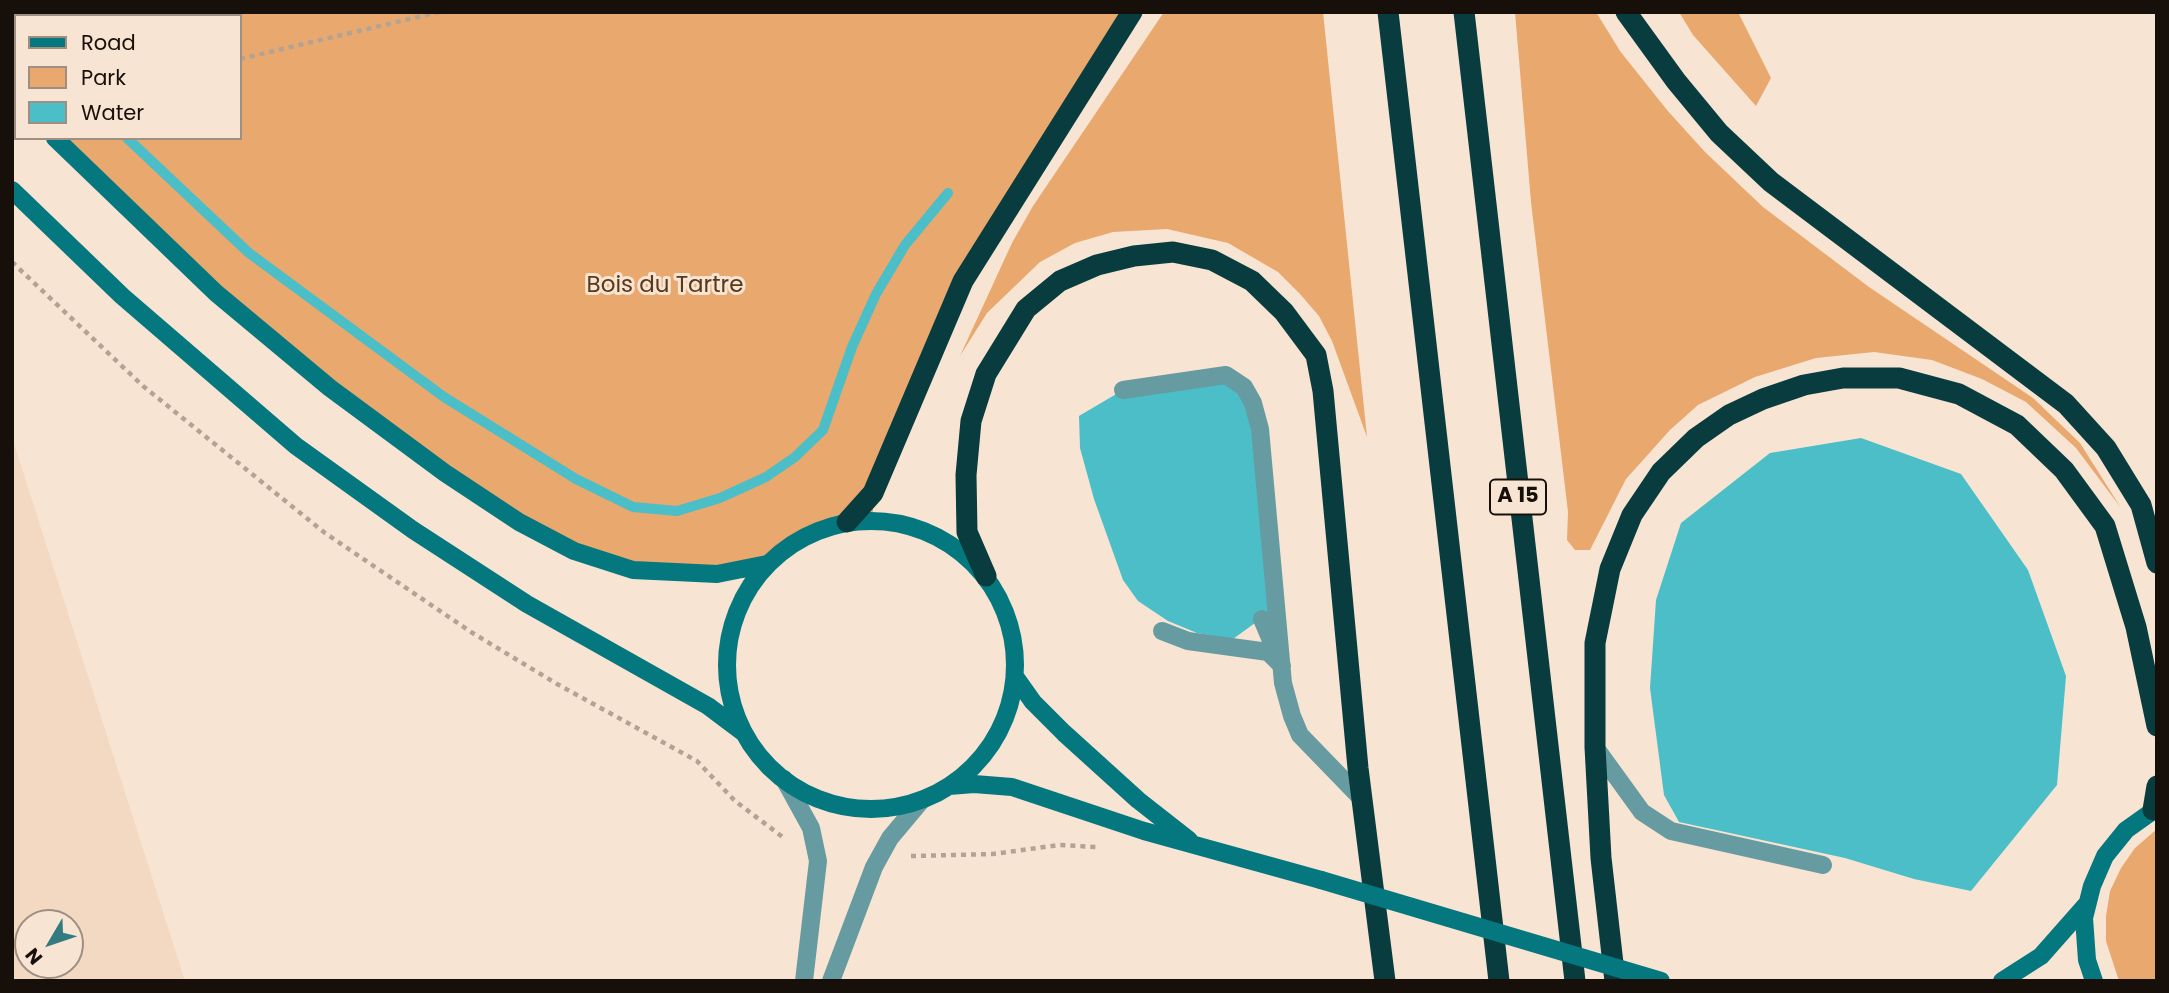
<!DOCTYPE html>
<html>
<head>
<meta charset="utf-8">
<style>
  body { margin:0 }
  #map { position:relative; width:2169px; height:993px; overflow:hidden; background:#f8e4d2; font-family:Poppins,sans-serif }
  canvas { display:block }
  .frame { position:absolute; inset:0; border:14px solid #17100a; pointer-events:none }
  .legend { position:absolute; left:14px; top:14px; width:228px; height:126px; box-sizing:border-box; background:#f8e4d2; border:2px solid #9e8f82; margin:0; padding:9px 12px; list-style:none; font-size:21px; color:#17100a }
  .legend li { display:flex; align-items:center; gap:14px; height:35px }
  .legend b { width:35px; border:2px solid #9e8f82 }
  .north { position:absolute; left:14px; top:909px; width:70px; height:70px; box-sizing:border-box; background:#f8e4d2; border:2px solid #9e8f82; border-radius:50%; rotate:231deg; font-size:19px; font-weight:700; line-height:28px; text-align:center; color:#17100a }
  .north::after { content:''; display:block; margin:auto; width:24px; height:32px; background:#327b81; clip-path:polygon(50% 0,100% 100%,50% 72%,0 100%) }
</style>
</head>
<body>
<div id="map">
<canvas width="2169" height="993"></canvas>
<div class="frame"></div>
<ul class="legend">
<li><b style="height:9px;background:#05777e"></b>Road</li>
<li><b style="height:19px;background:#e8a86e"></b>Park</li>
<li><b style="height:19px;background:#4bbec7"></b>Water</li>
</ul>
<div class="north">N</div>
</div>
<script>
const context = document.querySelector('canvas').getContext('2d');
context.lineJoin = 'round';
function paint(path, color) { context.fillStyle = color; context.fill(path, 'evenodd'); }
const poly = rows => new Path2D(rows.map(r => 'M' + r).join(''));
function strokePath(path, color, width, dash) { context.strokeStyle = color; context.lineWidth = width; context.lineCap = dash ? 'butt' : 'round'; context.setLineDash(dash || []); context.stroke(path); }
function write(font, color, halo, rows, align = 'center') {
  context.font = font + ' Poppins,sans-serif'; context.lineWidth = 6; context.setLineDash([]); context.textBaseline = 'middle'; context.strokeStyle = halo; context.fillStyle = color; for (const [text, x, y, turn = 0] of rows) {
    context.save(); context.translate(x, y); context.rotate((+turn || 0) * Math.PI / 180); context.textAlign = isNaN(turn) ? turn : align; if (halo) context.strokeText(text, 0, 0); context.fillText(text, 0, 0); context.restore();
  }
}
paint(poly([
  [12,437,185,981,12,981],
  [28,923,70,923,70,965,28,965]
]), '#f3d9c2');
paint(poly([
  [12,12,1132,12,1010,203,873,493,873,515,847,518,799,537,779,553,755,579,644,571,539,530,312,377,56,138,240,138,240,16,16,16,16,99,12,95],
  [1164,12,1323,12,1367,437,1332,341,1319,316,1300,294,1278,272,1228,243,1167,229,1113,232,1075,243,1040,262,987,313,960,356,1012,243,1033,206],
  [1515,12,1596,12,1620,51,1667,110,1705,152,1763,207,1869,287,2033,398,2080,443,2121,508,2076,448,2026,402,1982,379,1932,360,1874,352,1816,358,1755,377,1698,405,1670,430,1626,479,1590,550,1575,550,1567,540,1568,512,1531,202],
  [1679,12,1738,12,1771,78,1756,106,1693,35],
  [2157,829,2157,981,2119,981,2106,941,2106,916,2110,891,2121,868,2135,848]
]), '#e8a86e');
paint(poly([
  [1226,375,1253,403,1277,607,1233,639,1197,633,1168,621,1138,601,1123,580,1094,499,1080,448,1079,416,1123,390],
  [1861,438,1961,474,2028,570,2066,676,2057,785,1971,891,1914,879,1845,858,1679,822,1664,795,1650,688,1656,600,1681,523,1770,453]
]), '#4bbec7');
strokePath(poly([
  [12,27,16,30],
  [127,138,249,253,444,397,576,479,633,507,677,511,720,498,766,477,795,457,823,430,852,347,876,294,905,245,948,193]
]), '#4bbec7', 10);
strokePath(poly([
  [84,12,88,16],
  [240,59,439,12],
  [12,262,143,386,325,533,471,632,557,684,697,761,735,801,784,838],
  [911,856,993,854,1059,845,1097,847]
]), '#b3a395', 4.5, [5, 5]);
strokePath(poly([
  [1123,390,1226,375,1244,387,1253,403,1260,429,1283,683,1292,716,1300,735,1363,800],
  [1262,619,1275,650],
  [1162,631,1188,641,1268,652,1282,666],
  [1595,747,1642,812,1671,831,1823,865]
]), '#669ca1', 18);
strokePath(poly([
  [784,779,811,828,818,861,804,981],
  [831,981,874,867,890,838,921,801]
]), '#669ca1', 18);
strokePath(poly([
  [12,96,16,100],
  [55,138,216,293,330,388,445,473,519,522,574,551,633,570,717,574,767,564],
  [12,190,122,296,296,446,413,530,527,604,708,706,744,733],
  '727 665a144 144 0 1 1 288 0a144 144 0 1 1-288 0Z',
  [1016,678,1033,702,1064,733,1138,800,1189,840],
  [949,786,974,784,1012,787,1144,831,1321,880],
  [2002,981,2041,956,2086,905],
  [2094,981,2087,960,2084,918,2092,886,2105,856,2126,830,2157,808]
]), '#05777e', 18);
strokePath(poly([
  [1388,12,1499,981],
  [1464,12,1575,981],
  [1626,12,1676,81,1719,133,1771,182,2066,404,2106,448,2141,505,2157,563],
  [847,522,873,493,963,281,1132,12],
  [986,576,967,532,966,475,971,421,986,374,1026,309,1060,281,1097,265,1134,256,1173,252,1212,260,1252,281,1284,312,1316,355,1323,391,1358,768,1385,981],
  [2153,810,2157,786],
  [1615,981,1601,858,1595,747,1595,643,1610,569,1632,515,1661,472,1696,438,1729,415,1763,399,1804,385,1843,378,1899,378,1959,394,2017,425,2064,470,2105,526,2136,627,2157,726]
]), '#083c3f', 21);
strokePath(poly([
  [1321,880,1661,981]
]), '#05777e', 18);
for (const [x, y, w] of [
  [1518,497,56]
]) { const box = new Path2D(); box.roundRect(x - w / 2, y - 17.5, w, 35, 5); context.fillStyle = '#f8e4d2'; context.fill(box); strokePath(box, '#17100a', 2); }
write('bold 21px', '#17100a', null, [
  ["A 15",1518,497]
]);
write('23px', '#59391b', '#f8e4d2', [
  ["Bois du Tartre",665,286]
]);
</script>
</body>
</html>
